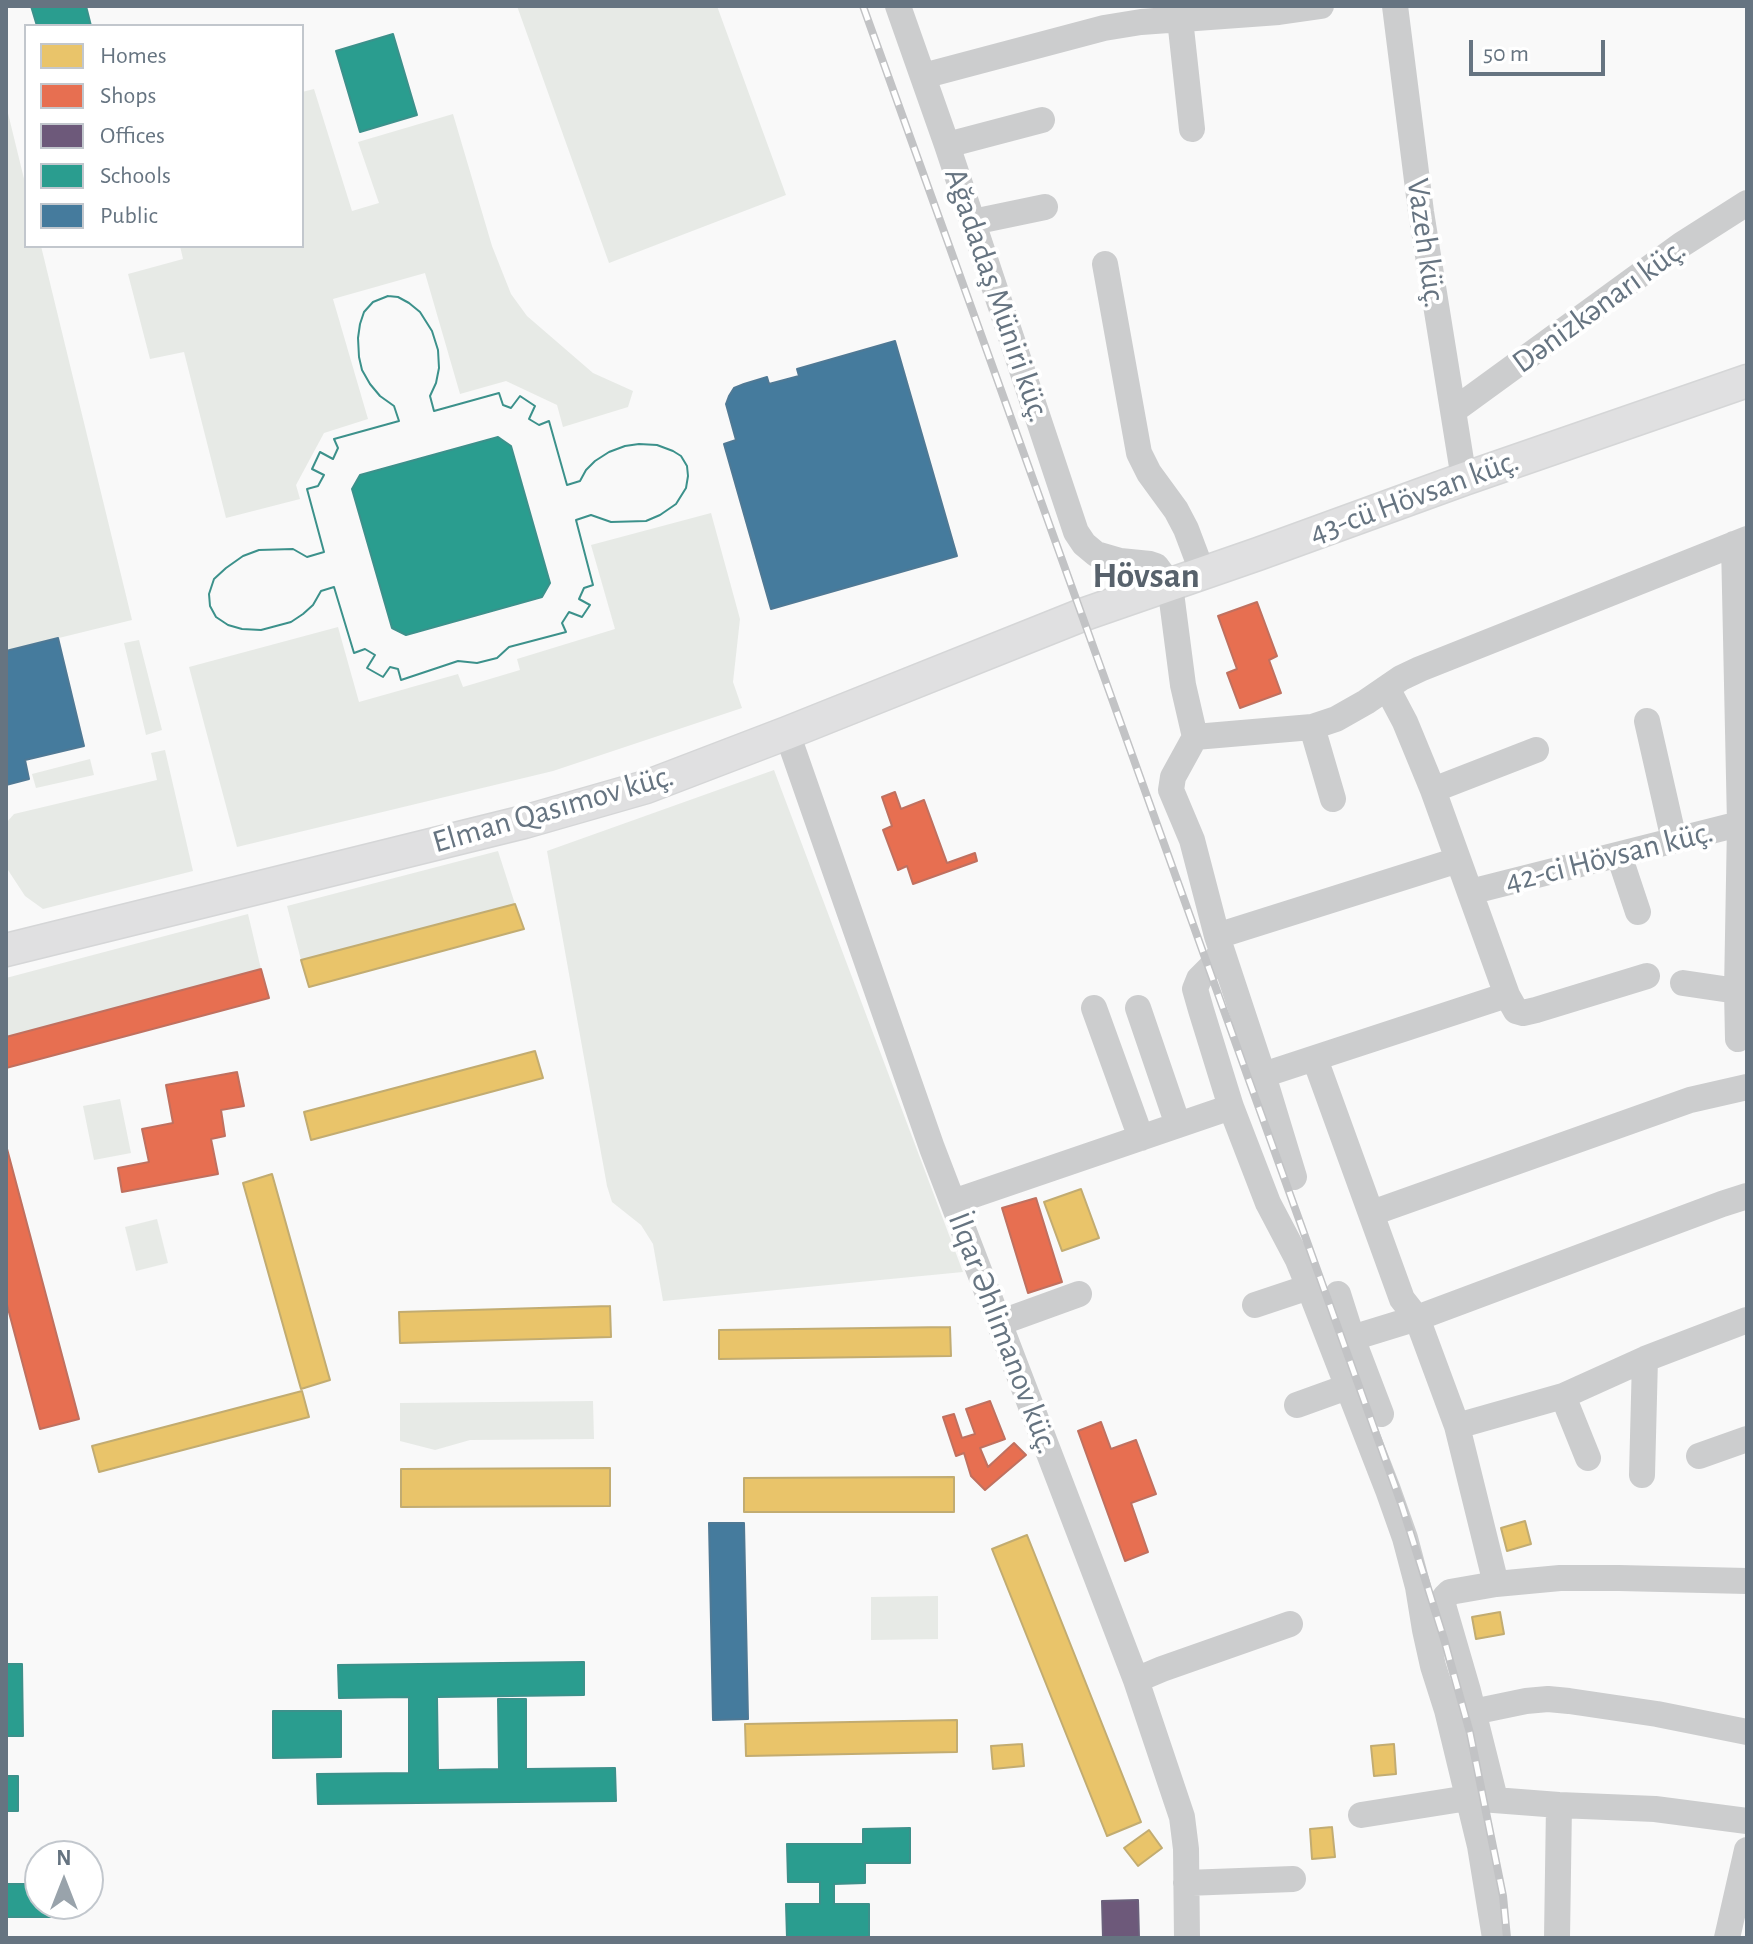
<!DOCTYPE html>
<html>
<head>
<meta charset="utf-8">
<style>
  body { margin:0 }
  #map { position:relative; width:1753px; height:1944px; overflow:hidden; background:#f9f9f9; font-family:"Alegreya Sans",sans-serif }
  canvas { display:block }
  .frame { position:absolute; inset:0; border:8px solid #667481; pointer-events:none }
  .legend { position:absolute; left:24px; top:24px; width:280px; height:224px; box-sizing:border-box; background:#fff; border:2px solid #c2c7cd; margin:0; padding:10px 14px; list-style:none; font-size:24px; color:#667481 }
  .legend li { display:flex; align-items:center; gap:16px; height:40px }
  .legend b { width:40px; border:2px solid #c2c7cd }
  .north { position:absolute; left:24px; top:1840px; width:80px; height:80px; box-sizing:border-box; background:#fff; border:2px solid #c2c7cd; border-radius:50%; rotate:0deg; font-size:22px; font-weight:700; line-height:32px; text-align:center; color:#667481 }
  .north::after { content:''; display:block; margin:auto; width:28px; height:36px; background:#99a3ab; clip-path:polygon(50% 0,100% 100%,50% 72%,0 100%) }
  .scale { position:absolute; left:1469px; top:40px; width:136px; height:36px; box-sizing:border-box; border:4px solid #667481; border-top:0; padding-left:10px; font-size:24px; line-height:28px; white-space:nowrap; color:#667481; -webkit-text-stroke:6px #fff; paint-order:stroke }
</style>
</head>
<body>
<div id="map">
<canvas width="1753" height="1944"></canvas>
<div class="frame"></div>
<ul class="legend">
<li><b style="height:22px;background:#e9c46a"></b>Homes</li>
<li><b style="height:22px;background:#e76f51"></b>Shops</li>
<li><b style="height:22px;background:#6d597a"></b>Offices</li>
<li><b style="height:22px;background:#2a9d8f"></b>Schools</li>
<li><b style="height:22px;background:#457b9d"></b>Public</li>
</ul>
<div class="north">N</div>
<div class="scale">50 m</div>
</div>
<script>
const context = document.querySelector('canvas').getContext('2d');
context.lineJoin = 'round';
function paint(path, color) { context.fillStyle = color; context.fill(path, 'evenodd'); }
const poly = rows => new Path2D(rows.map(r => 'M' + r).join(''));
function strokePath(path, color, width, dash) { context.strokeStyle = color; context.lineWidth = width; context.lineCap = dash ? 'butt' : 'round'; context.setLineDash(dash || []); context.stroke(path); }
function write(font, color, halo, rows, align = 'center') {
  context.font = font + ' "Alegreya Sans",sans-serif'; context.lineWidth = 8; context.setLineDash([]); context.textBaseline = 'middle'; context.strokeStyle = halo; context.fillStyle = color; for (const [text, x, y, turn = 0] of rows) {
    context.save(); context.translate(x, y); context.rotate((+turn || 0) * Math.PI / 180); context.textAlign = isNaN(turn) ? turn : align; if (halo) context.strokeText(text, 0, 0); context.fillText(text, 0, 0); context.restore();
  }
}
paint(poly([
  [517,6,717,6,786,195,609,263],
  [314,89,352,211,379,203,358,142,453,114,492,246,511,294,527,316,593,373,633,391,628,407,563,427,557,405,506,381,460,394,425,273,333,299,368,419,324,433,296,485,300,499,226,518,184,352,150,359,128,274,183,259,180,246,302,246,302,92],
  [6,105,26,187,26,246,41,246,132,620,6,651],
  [711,513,740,619,733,682,742,708,553,771,237,847,189,667,338,627,359,702,458,674,463,687,520,670,517,659,615,629,591,545],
  [139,640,162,730,146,735,124,643],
  [165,750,193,871,43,909,25,896,6,867,6,823,14,814,157,780,151,753],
  [90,759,94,775,36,788,32,774],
  [774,770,963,1272,663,1301,653,1244,641,1225,612,1202,607,1186,547,851],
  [498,851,515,904,301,960,287,906],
  [248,914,261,969,6,1037,6,978],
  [120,1099,131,1153,94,1160,83,1106],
  [157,1219,168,1263,136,1271,125,1227],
  [593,1401,594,1439,470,1440,435,1450,400,1441,400,1403],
  [938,1596,938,1639,871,1640,871,1597]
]), '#e7eae6');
const homes = poly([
  [515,904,524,929,309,987,301,960,515,904],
  [535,1051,543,1078,311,1140,304,1112,535,1051],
  [272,1174,330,1380,301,1389,243,1183,272,1174],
  [1081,1189,1099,1238,1062,1251,1044,1202,1081,1189],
  [610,1306,611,1337,400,1343,399,1312,610,1306],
  [950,1327,951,1356,719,1359,719,1330,950,1327],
  [302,1391,309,1417,99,1472,92,1446,302,1391],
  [610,1468,610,1506,401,1507,401,1469,610,1468],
  [954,1477,954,1512,744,1512,744,1478,954,1477],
  [1525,1521,1531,1544,1507,1551,1501,1528,1525,1521],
  [1027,1535,1141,1822,1107,1836,992,1549,1027,1535],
  [1500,1612,1504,1634,1476,1639,1472,1617,1500,1612],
  [957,1720,957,1752,746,1756,745,1724,957,1720],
  [1022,1744,1024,1766,993,1769,991,1746,1022,1744],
  [1394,1744,1396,1774,1374,1776,1371,1746,1394,1744],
  [1332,1827,1335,1857,1312,1859,1310,1829,1332,1827],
  [1149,1830,1162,1848,1138,1866,1124,1848,1149,1830]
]);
paint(homes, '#e9c46a');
strokePath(homes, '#c2ac71', 2);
const shops = poly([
  [1257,602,1277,656,1269,660,1281,693,1240,708,1227,673,1237,669,1218,616,1257,602],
  [895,792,901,809,924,800,947,863,975,853,977,861,913,884,907,866,898,870,883,830,892,826,882,797,895,792],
  [261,969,269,998,6,1068,6,1037,261,969],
  [237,1072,244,1106,221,1110,225,1136,211,1139,218,1174,122,1192,118,1168,149,1162,142,1129,173,1123,166,1085,237,1072],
  [6,1145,79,1419,40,1429,6,1301,6,1145],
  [1036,1198,1062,1282,1028,1293,1002,1208,1036,1198],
  [990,1401,1005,1439,980,1448,988,1467,1014,1443,1026,1455,985,1490,971,1476,964,1453,956,1456,943,1417,954,1414,962,1438,975,1434,966,1409,990,1401],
  [1101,1422,1111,1449,1136,1440,1156,1494,1131,1503,1148,1552,1125,1561,1078,1431,1101,1422]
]);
paint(shops, '#e76f51');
strokePath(shops, '#c0705f', 2);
const offices = poly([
  [1138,1900,1139,1938,1103,1938,1102,1901,1138,1900]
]);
paint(offices, '#6d597a');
strokePath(offices, '#6b617c', 2);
const schools = poly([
  [31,6,86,6,91,26,37,26,31,6],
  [393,34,417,115,360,132,336,51,393,34],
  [388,296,398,297,409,303,420,312,432,331,438,350,439,368,436,383,430,396,434,411,499,393,503,405,511,408,520,396,535,406,529,419,539,425,549,421,567,485,580,481,586,470,595,461,609,452,625,446,639,444,657,445,673,451,681,456,687,466,688,476,686,488,676,504,660,515,646,521,611,522,591,515,576,520,593,585,584,588,579,599,590,605,582,617,569,612,562,623,566,632,509,647,497,658,477,663,458,661,401,680,398,669,390,667,383,677,367,668,375,655,365,649,354,653,334,587,321,591,313,605,303,614,291,622,261,630,242,629,228,625,216,617,210,606,209,594,214,579,226,568,243,556,259,550,293,549,307,557,324,552,307,489,318,486,324,475,312,469,320,452,333,459,338,448,334,439,399,421,394,406,380,396,370,384,362,370,359,357,358,338,360,324,364,312,373,302,388,296],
  [498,437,511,446,550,583,542,597,406,635,392,628,352,489,360,475,498,437],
  [388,296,398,297,409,303,420,312,432,331,438,350,439,368,436,383,430,396,434,411,499,393,503,405,511,408,520,396,535,406,529,419,539,425,549,421,567,485,580,481,586,470,595,461,609,452,625,446,639,444,657,445,673,451,681,456,687,466,688,476,686,488,676,504,660,515,646,521,611,522,591,515,576,520,593,585,584,588,579,599,590,605,582,617,569,612,562,623,566,632,509,647,497,658,477,663,458,661,401,680,398,669,390,667,383,677,367,668,375,655,365,649,354,653,334,587,321,591,313,605,303,614,291,622,261,630,242,629,228,625,216,617,210,606,209,594,214,579,226,568,243,556,259,550,293,549,307,557,324,552,307,489,318,486,324,475,312,469,320,452,333,459,338,448,334,439,399,421,394,406,380,396,370,384,362,370,359,357,358,338,360,324,364,312,373,302,388,296],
  [584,1662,584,1695,437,1697,438,1770,499,1769,498,1699,526,1699,526,1769,615,1768,616,1801,318,1804,317,1774,409,1773,409,1697,339,1698,338,1665,584,1662],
  [6,1664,22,1664,23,1736,6,1736,6,1664],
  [273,1711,341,1711,341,1757,273,1758,273,1711],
  [6,1776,18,1776,18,1811,6,1811,6,1776],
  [910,1828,910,1863,865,1863,865,1883,834,1884,834,1904,869,1904,869,1938,787,1938,786,1904,820,1904,820,1882,788,1882,787,1844,863,1844,863,1829,910,1828],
  [6,1884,40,1884,40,1904,50,1904,50,1917,6,1917,6,1884]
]);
paint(schools, '#2a9d8f');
strokePath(schools, '#3c918b', 2);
const public = poly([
  [895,341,957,556,771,609,724,444,736,440,726,404,729,396,734,388,744,384,767,377,769,384,799,376,797,369,895,341],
  [58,638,84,746,25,760,29,779,6,785,6,651,58,638],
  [709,1523,744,1523,748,1719,713,1720,709,1523]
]);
paint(public, '#457b9d');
strokePath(public, '#4f7995', 2);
const major = poly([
  [6,950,524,822,646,787,787,733,1082,615,1258,554,1464,479,1747,381]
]);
strokePath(major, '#d5d6d7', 35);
strokePath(poly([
  [898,6,947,145,1076,532,1084,544,1096,554,1120,561],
  [1395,6,1421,212,1464,479],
  [1180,19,1192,129],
  [923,76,1104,28,1141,22,1279,12,1321,6],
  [947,145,1042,120],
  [973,222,1045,207],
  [1105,264,1139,453,1149,473,1176,510,1186,529,1203,574],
  [1453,411,1681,245,1747,203],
  [1734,544,1740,824,1737,991,1747,993],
  [1128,599,1131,581,1130,575,1120,561,1150,564,1156,566,1170,585,1183,685,1195,737,1173,777,1171,790,1192,840,1217,936,1263,1075,1294,1177],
  [1387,688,1405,722,1433,790,1507,995,1516,1011,1523,1013,1536,1010,1647,976],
  [1647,721,1674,840],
  [1312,727,1333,799],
  [787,733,932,1148,1136,1680,1182,1817,1186,1849,1187,1938],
  [1195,737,1312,727,1336,719,1366,702,1401,678,1420,669,1747,539],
  [1433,790,1536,750],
  [1619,855,1638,912],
  [1470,892,1747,822],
  [1217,936,1458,860],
  [1222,951,1210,968,1199,979,1195,989,1201,1010,1231,1107,1268,1203,1298,1260,1309,1287,1388,1490,1405,1538,1418,1587,1425,1630,1433,1666,1447,1710,1480,1846,1495,1938],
  [1683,983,1737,991,1738,1039],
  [1094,1008,1141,1138],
  [1138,1008,1178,1125],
  [1315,1059,1402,1299,1417,1318,1457,1426,1496,1584],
  [1263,1075,1507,995],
  [953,1202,1231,1107],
  [1372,1213,1690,1100,1747,1087],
  [1338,1294,1352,1338,1381,1414],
  [1255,1305,1309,1287],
  [999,1323,1079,1294],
  [1352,1338,1417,1318,1722,1204,1747,1196],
  [1563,1396,1588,1458],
  [1297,1405,1347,1387],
  [1457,1426,1563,1396,1645,1359,1747,1320],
  [1699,1456,1747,1439],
  [1642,1475,1645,1359],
  [1136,1680,1162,1669,1290,1624],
  [1473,1712,1526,1701,1548,1699,1569,1701,1657,1714,1747,1732],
  [1495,1799,1468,1691,1443,1605,1445,1597,1450,1592,1496,1584,1560,1578,1619,1578,1747,1581],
  [1361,1815,1468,1798,1559,1805,1655,1809,1747,1821],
  [1186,1883,1293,1879],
  [1557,1938,1559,1805],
  [1727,1938,1747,1850]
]), '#cccdce', 26);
strokePath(major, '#e0e0e1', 32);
const rail = poly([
  [863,6,1402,1506,1444,1639,1470,1733,1503,1896,1507,1938]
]);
strokePath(rail, '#c2c3c5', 8);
strokePath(rail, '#fff', 5, [15]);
write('32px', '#667481', '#fff', [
  ["Vazeh küç.",1426,243,82],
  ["Ağadadaş Müniri küç.",997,295,71],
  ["Dənizkənarı küç.",1599,306,-36],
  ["43-cü Hövsan küç.",1414,497,-20],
  ["Elman Qasımov küç.",553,809,-16],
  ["42-ci Hövsan küç.",1609,857,-14],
  ["İlqar Əhlimanov küç.",1003,1333,69]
]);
write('bold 36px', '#58626c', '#fff', [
  ["Hövsan",1146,576]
]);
</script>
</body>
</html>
